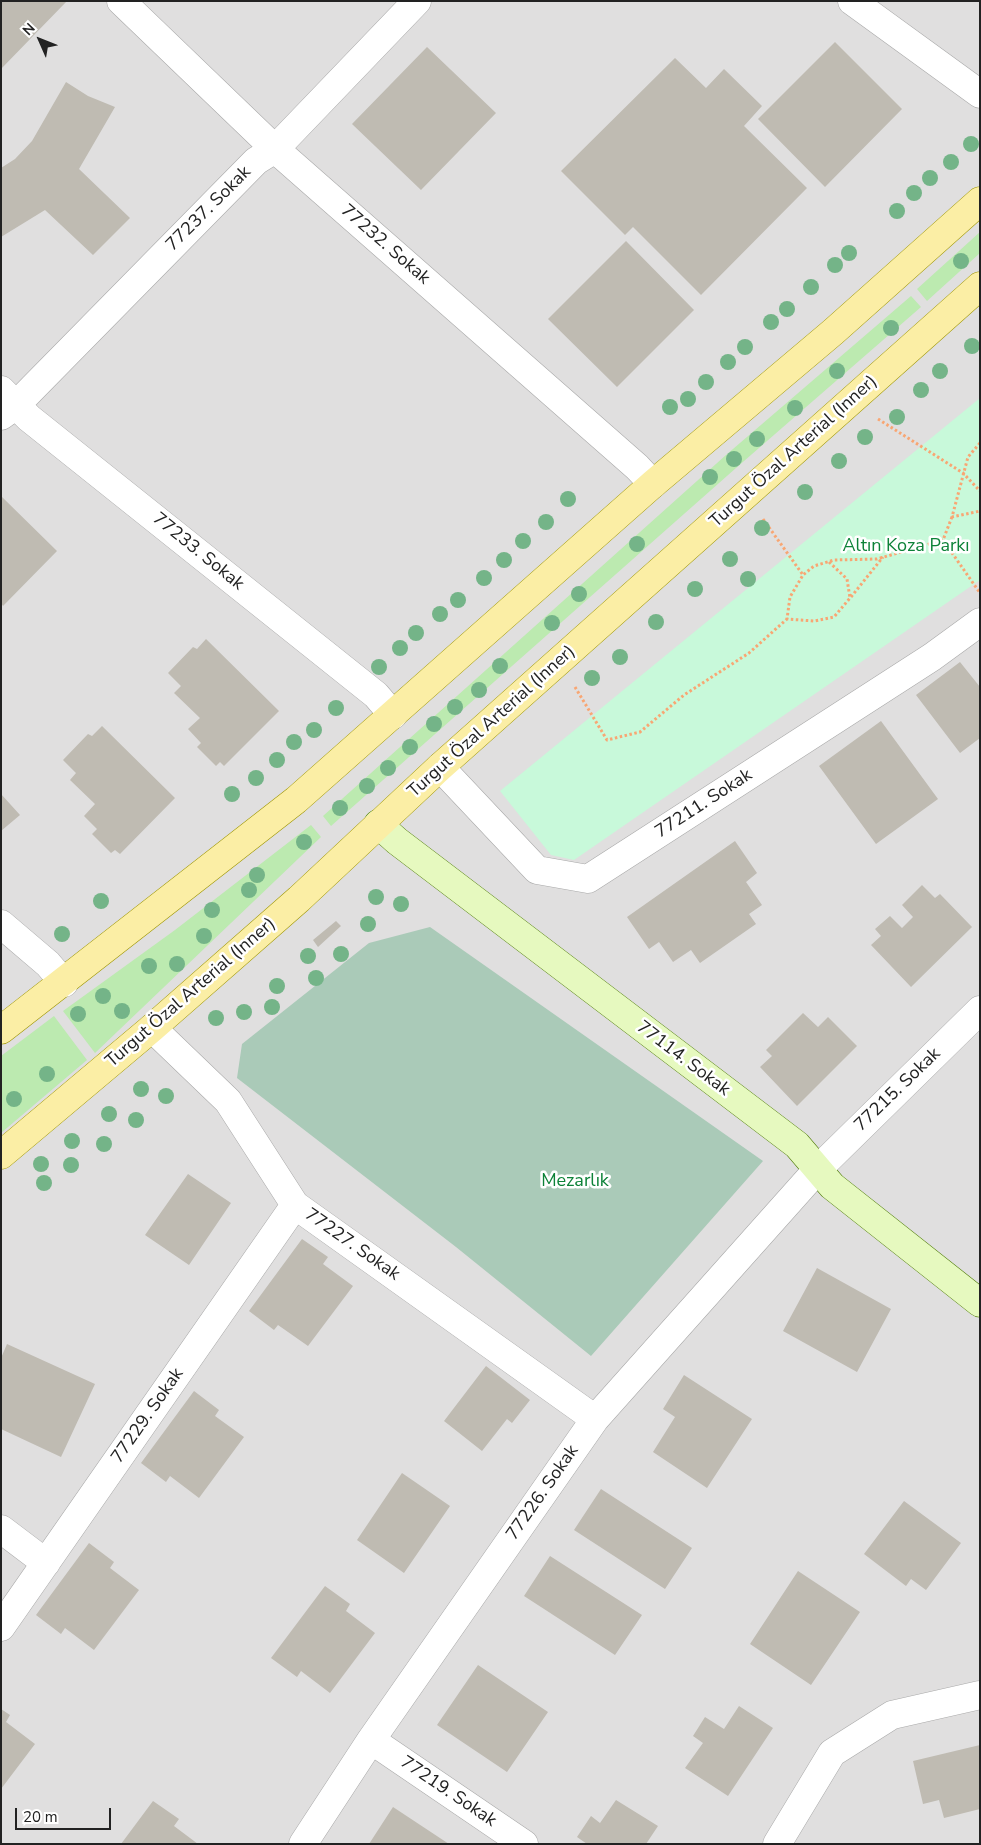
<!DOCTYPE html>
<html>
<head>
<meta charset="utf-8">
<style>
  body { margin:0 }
  #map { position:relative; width:981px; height:1845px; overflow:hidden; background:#f2f1e9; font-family:"Nunito Sans",sans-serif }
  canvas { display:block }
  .frame { position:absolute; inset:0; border:2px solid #222; pointer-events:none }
  .north { position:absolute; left:15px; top:15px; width:50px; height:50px; -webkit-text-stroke:4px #fff; paint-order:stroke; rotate:314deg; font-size:14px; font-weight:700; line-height:20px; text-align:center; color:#222 }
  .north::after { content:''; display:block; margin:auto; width:18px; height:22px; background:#222; clip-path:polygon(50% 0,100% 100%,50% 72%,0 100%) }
  .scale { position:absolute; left:15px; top:1808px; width:96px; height:22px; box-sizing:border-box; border:2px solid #222; border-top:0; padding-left:6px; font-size:15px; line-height:18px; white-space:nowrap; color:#222; -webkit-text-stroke:4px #fff; paint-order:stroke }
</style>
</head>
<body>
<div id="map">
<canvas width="981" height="1845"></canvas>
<div class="frame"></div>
<div class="north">N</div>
<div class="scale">20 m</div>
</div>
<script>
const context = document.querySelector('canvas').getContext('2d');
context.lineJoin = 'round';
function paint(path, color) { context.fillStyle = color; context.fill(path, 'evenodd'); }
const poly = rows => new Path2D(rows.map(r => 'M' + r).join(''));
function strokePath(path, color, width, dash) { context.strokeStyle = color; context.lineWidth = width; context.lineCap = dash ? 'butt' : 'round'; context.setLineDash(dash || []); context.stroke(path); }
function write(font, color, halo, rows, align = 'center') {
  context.font = font + ' "Nunito Sans",sans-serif'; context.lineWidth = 5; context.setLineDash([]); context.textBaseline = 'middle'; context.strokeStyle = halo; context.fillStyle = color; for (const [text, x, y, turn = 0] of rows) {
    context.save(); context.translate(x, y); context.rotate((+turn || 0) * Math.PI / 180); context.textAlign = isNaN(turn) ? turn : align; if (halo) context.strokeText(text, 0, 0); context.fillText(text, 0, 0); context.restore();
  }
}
paint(poly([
  [1,1,980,1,980,1844,1,1844]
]), '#e0dfdf');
paint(poly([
  [980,232,980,253,927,301,917,289],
  [911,296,921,307,736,468,331,826,323,816,726,455],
  [311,825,321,837,95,1053,63,1011,175,930],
  [54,1016,87,1060,1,1133,1,1056]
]), '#bceab0');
paint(poly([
  [430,927,763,1161,591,1356,456,1247,237,1078,242,1044,369,943]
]), '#aacab8');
paint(poly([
  [980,398,980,580,574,860,551,855,500,791]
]), '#c8f9da');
paint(poly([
  [1,1,67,1,1,69],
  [835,42,902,109,825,187,758,119],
  [427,47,496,113,421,190,352,124],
  [675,58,706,88,724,69,762,106,744,126,807,188,701,295,633,227,625,235,561,171],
  [66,82,88,96,115,107,79,169,130,218,93,255,45,210,1,237,1,168,15,159,32,141],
  [626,241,694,310,617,387,548,319],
  [1,496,57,551,3,606,1,603],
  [206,639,279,711,224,766,220,762,216,766,197,747,201,743,188,729,200,718,174,693,181,686,168,673,193,647,197,649],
  [960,662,980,687,980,738,960,753,916,695],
  [881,721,938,799,876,844,819,766],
  [102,726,175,798,120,854,115,850,111,853,92,834,97,829,84,816,95,804,70,780,76,773,63,760,88,734,92,736],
  [1,794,20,815,1,831],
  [735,841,757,873,746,882,762,905,749,914,756,924,700,963,691,950,673,962,659,942,649,949,627,917],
  [922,885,935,898,940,894,972,927,911,987,871,945,881,936,875,929,890,916,902,928,913,917,902,905],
  [336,921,341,926,318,947,313,940],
  [803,1013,818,1027,828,1017,857,1046,797,1106,760,1067,772,1056,766,1050],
  [188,1174,231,1203,189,1265,145,1235],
  [302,1239,328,1257,323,1264,353,1286,308,1346,278,1325,274,1330,249,1311],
  [817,1268,891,1309,857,1372,783,1331],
  [7,1344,95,1384,61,1457,1,1429,1,1358],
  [486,1366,530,1400,512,1423,507,1419,482,1451,444,1421],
  [684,1375,752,1419,707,1488,653,1452,675,1417,663,1409],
  [194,1391,219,1410,215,1416,244,1437,199,1498,170,1476,166,1482,141,1463],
  [402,1473,450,1506,404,1573,357,1540],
  [601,1489,692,1548,665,1589,574,1530],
  [904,1501,961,1543,926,1590,911,1579,906,1586,864,1554],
  [89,1543,114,1562,110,1568,139,1590,94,1650,65,1628,61,1634,36,1615],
  [550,1556,642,1615,615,1655,524,1596],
  [798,1571,860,1612,811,1685,750,1644],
  [325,1586,350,1604,346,1611,375,1633,330,1693,301,1671,297,1677,271,1658],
  [478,1665,548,1712,507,1772,437,1725],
  [739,1706,773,1728,728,1796,685,1768,703,1743,693,1736,705,1717,724,1729],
  [1,1709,10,1715,6,1722,35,1744,1,1789],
  [980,1745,980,1809,944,1818,939,1800,923,1804,913,1761],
  [616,1800,658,1826,646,1844,587,1844,577,1837,591,1816,600,1823],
  [153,1801,179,1819,174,1826,198,1844,121,1844],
  [393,1807,449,1844,369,1844]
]), '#bfbbb2');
const street = poly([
  [121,1,275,149,637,467,653,484],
  [852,1,980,94],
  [1,390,29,418,376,695,393,715],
  [1,416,16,405,256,161,275,149,417,1],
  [440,767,537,870,588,879,932,657,980,622],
  [1,924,48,964,64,983],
  [152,1028,228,1101,295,1205,595,1419],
  [1,1529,46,1563],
  [1,1627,295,1205],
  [371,1740,524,1844],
  [303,1844,371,1740,595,1419,817,1170,980,1010],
  [777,1844,832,1753,892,1715,980,1695]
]);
const secondary = poly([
  [378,824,397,841,797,1145,832,1186,980,1303]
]);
const primary = poly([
  [1,1030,296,800,653,484,833,332,980,201],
  [1,1155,152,1028,299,899,440,767,980,286]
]);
strokePath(street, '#a9a9a9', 29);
strokePath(secondary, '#4e7b06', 29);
strokePath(primary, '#9e9602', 29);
strokePath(poly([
  [878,419,963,473,980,491],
  [980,443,968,457,952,517,980,511],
  [952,517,943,540,980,593],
  [763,519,803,575],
  [829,562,847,579,850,598,834,617,814,621,787,619,790,597,803,575,814,566,834,560,877,559,943,540],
  [851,597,883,557],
  [575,687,607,740,640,732,684,695,749,653,787,619]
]), '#f8a673', 3, [2.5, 2.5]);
strokePath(street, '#fff', 28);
strokePath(secondary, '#e6f9bf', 28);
strokePath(primary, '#fbeea5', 28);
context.fillStyle = '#74b488';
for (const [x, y] of [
  [971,144],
  [951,162],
  [930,178],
  [914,193],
  [897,211],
  [849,253],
  [961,261],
  [835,265],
  [811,287],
  [787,309],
  [771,322],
  [891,328],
  [972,346],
  [745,347],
  [728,362],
  [837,371],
  [940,371],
  [706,382],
  [921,390],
  [688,399],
  [670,407],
  [795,408],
  [897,417],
  [865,437],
  [757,439],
  [734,459],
  [839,461],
  [710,477],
  [805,492],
  [568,499],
  [546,522],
  [762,528],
  [523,541],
  [637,544],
  [730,559],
  [504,560],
  [484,578],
  [748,579],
  [695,589],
  [579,594],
  [458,600],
  [440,614],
  [656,622],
  [552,623],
  [416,633],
  [400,648],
  [620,657],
  [500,666],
  [379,667],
  [592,678],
  [479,690],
  [455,707],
  [336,708],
  [434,724],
  [314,730],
  [294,742],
  [410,747],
  [277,760],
  [388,768],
  [256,778],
  [367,786],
  [232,794],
  [340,808],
  [304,842],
  [257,875],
  [249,890],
  [376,897],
  [101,901],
  [401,904],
  [212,910],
  [368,924],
  [62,934],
  [204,936],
  [341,954],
  [308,956],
  [177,964],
  [149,966],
  [316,978],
  [277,986],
  [103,996],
  [272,1007],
  [122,1011],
  [244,1012],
  [78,1014],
  [216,1018],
  [47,1074],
  [141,1089],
  [166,1096],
  [14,1099],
  [109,1114],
  [136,1120],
  [72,1141],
  [104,1144],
  [41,1164],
  [71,1165],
  [44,1183]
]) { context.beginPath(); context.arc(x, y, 8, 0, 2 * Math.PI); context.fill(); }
write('18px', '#222', '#fff', [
  ["77237. Sokak",209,209,-45],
  ["77232. Sokak",385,245,41],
  ["Turgut Özal Arterial (Inner)",794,452,-42],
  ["77233. Sokak",198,552,39],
  ["Turgut Özal Arterial (Inner)",492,722,-42],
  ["77211. Sokak",704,804,-33],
  ["Turgut Özal Arterial (Inner)",191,993,-41],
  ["77114. Sokak",683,1059,37],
  ["77215. Sokak",898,1090,-44],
  ["77227. Sokak",352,1245,35],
  ["77229. Sokak",148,1416,-55],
  ["77226. Sokak",543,1493,-55],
  ["77219. Sokak",448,1792,34]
]);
write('18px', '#0d8238', '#fff', [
  ["Altın Koza Parkı",906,547],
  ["Mezarlık",575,1182]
]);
</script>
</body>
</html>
